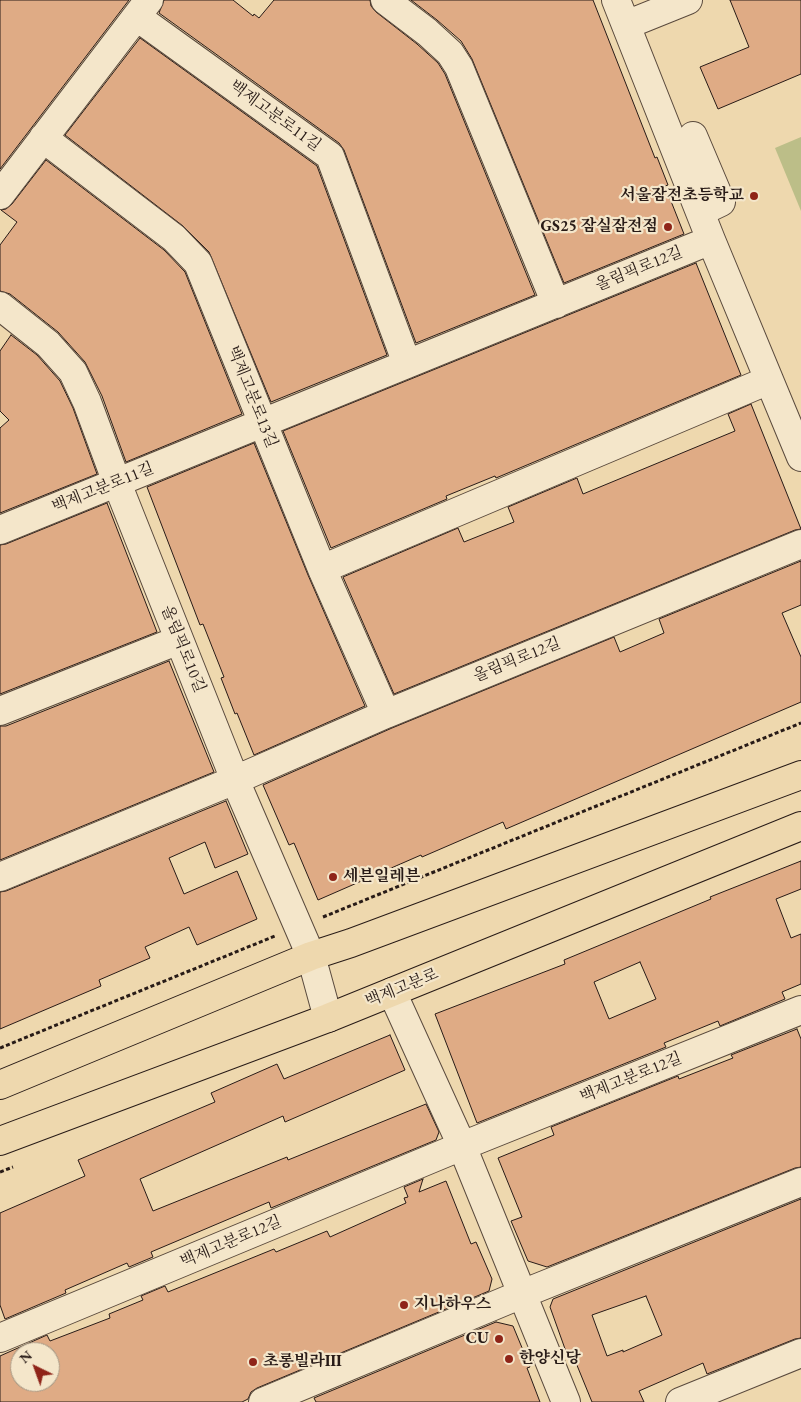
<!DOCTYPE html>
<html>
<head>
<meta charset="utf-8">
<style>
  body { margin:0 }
  #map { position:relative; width:801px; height:1402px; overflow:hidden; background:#eed8ae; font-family:"EB Garamond",serif }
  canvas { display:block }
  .north { position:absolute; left:10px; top:1342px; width:50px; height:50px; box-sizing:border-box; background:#f4e6ca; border:1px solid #a29582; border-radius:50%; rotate:318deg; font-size:14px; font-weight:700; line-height:20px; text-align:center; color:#281b17 }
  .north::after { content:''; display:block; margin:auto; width:18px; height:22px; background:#8f2418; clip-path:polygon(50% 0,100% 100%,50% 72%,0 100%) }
</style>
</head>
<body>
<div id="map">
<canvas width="801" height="1402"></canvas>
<div class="north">N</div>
</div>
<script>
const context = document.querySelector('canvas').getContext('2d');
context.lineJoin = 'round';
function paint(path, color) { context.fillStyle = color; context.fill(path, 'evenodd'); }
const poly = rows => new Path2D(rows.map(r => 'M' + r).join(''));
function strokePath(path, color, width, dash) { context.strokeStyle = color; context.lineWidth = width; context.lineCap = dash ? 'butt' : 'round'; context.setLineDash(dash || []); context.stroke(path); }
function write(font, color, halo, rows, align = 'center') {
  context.font = font + ' "EB Garamond","Noto Serif KR",serif'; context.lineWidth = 4.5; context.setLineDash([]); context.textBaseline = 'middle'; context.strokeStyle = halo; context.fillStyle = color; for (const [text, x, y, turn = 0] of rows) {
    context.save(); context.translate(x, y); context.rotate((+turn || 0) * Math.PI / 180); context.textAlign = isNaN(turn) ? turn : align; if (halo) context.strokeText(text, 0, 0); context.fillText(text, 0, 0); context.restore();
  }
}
paint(poly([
  [801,137,801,211,775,148]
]), '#bcbe88');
const building = poly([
  [0,0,129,0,0,169,0,0],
  [164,0,233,0,253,16,254,14,259,18,274,0,370,0,371,6,376,12,417,44,438,63,445,74,535,295,416,343,344,150,339,143,159,13,164,0],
  [411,0,593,0,655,158,657,157,668,185,665,186,684,234,564,283,472,59,461,41,437,20,411,0],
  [730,0,801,0,801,74,718,109,700,67,749,47,730,0],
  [140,38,317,166,387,355,271,402,209,252,183,226,65,135,140,38],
  [46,160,164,250,185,272,242,414,126,462,102,396,85,362,58,332,10,294,0,291,0,245,17,222,1,210,6,209,12,204,46,160],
  [696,263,741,375,496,478,495,476,446,496,447,499,331,548,283,431,696,263],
  [11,335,37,355,60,381,73,408,97,474,0,513,0,428,9,420,0,411,0,351,11,335],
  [751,404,801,529,795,530,394,694,343,577,458,528,464,542,514,522,508,507,577,478,583,494,735,431,728,414,751,404],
  [254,443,308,575,365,706,254,755,237,713,235,714,221,678,224,677,203,624,200,625,147,487,254,443],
  [107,503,157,632,0,694,0,545,6,544,107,503],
  [801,561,801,605,782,613,801,657,801,702,506,829,503,822,422,857,421,855,318,900,294,843,289,845,263,785,392,728,614,637,620,652,664,633,659,619,801,561],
  [169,661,214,772,0,860,0,726,6,726,169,661],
  [226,801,248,854,215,868,205,842,169,858,184,894,237,871,257,919,197,945,189,927,145,947,150,958,99,980,101,986,0,1029,0,892,6,891,226,801],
  [801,861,801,889,776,899,791,938,801,934,801,984,782,992,785,999,720,1026,718,1021,664,1043,666,1047,477,1123,435,1014,565,964,564,960,711,899,710,897,801,861],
  [640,962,656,999,609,1019,594,982,640,962],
  [797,1029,801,1039,801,1167,795,1168,547,1267,528,1261,511,1221,522,1217,498,1158,554,1135,551,1127,678,1076,679,1079,733,1058,731,1055,797,1029],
  [390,1035,405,1070,285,1122,283,1116,140,1179,153,1211,287,1157,288,1160,426,1104,439,1132,436,1140,271,1208,269,1202,151,1252,153,1257,129,1267,127,1263,65,1290,66,1293,5,1319,0,1305,0,1213,85,1176,78,1160,215,1102,211,1093,277,1064,284,1079,390,1035],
  [423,1179,419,1192,446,1181,471,1244,476,1242,492,1279,489,1291,257,1388,251,1392,248,1399,242,1402,0,1402,0,1356,47,1335,50,1341,110,1318,109,1314,143,1300,141,1296,165,1286,168,1292,274,1249,276,1252,327,1231,330,1237,406,1203,404,1198,408,1197,404,1187,423,1179],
  [20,1352,50,1352,50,1382,20,1382,20,1352],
  [801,1199,801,1338,795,1339,707,1374,703,1363,639,1391,644,1402,592,1402,574,1358,569,1360,550,1307,553,1299,801,1199],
  [646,1296,662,1335,623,1352,623,1350,607,1356,592,1315,646,1296],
  [496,1322,513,1326,530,1367,527,1368,540,1402,316,1402,314,1398,496,1322]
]);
paint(building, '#dfab85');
strokePath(building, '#281b17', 1);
const minor = poly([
  [385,0,427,32,450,53,459,67,556,304],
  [616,0,711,240,801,457],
  [137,17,330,156,407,364],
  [626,25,688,0],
  [693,136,721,202,700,212],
  [43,138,174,238,198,263,322,569,386,714],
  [0,195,149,0],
  [0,306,48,344,73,372,87,402,117,483,235,780,311,956,328,1018],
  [0,530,711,240],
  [322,569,769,380],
  [0,711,179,640],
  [0,877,235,780,386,714,801,544],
  [392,992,462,1146,566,1402],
  [0,1338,462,1146,801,1010],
  [263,1402,522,1294,801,1182],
  [680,1402,801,1353]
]);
const major = poly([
  [0,1085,311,956,351,943,801,775],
  [0,1141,328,1018,801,826]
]);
strokePath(minor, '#5a4a3d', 30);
strokePath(major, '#281b17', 30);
strokePath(poly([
  [323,917,801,723],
  [0,1048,275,936],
  [0,1172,13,1167]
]), '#281b17', 3, [4, 2.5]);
strokePath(minor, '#f4e6ca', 28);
strokePath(major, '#eed8ae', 28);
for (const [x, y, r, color] of [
  [754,196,5,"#8f2418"],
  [668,227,5,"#8f2418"],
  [333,877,5,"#8f2418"],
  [404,1305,5,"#8f2418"],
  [499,1339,5,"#8f2418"],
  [509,1359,5,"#8f2418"],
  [253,1362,5,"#8f2418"]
]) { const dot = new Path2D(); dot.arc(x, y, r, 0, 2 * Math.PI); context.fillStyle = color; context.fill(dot); strokePath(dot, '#f4e6ca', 2); }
write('16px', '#281b17', '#f4e6ca', [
  ["백제고분로11길",275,116,36],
  ["올림픽로12길",639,269,-22],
  ["백제고분로13길",252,397,68],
  ["백제고분로11길",103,488,-22],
  ["올림픽로10길",183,649,68],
  ["올림픽로12길",517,660,-22],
  ["백제고분로",402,988,-22],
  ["백제고분로12길",631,1078,-22],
  ["백제고분로12길",231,1242,-23]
]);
write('bold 16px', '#281b17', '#f4e6ca', [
  ["서울잠전초등학교",744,196,"right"],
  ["GS25 잠실잠전점",658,227,"right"],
  ["세븐일레븐",343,877],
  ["지나하우스",414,1305],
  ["CU",489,1339,"right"],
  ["한양신당",519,1359],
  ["초롱빌라Ⅲ",263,1362]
], 'left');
</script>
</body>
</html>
